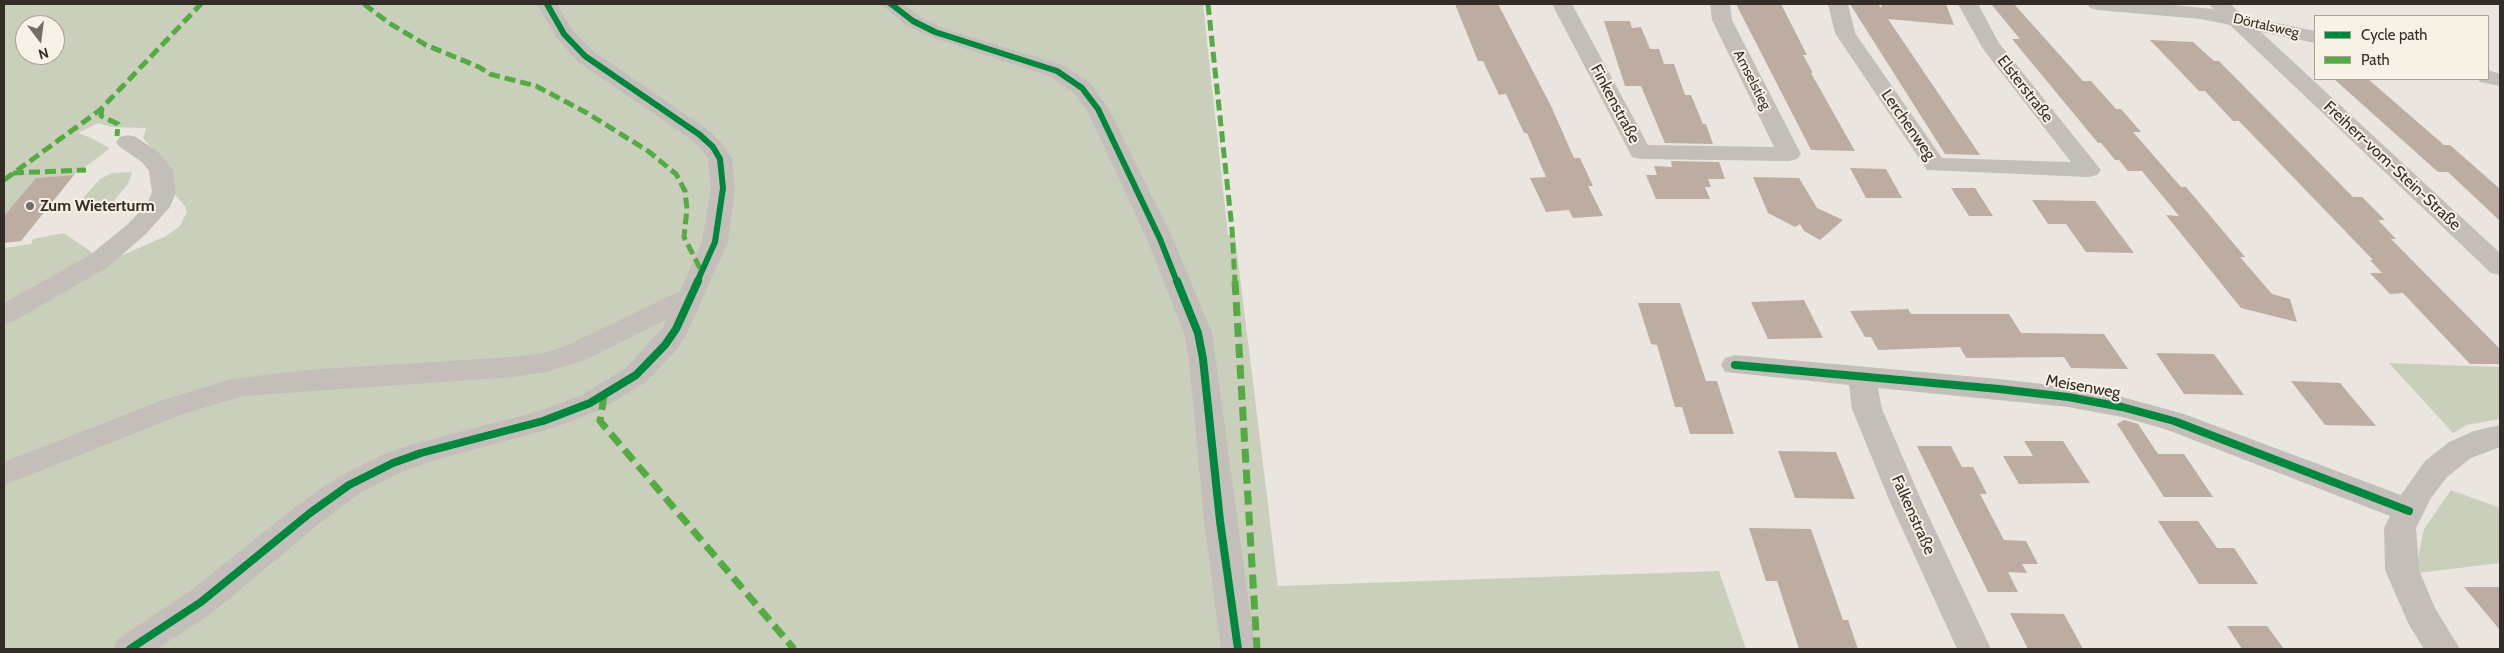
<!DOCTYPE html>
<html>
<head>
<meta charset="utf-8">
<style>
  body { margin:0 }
  #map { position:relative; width:2504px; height:653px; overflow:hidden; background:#eae6df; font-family:Cabin,sans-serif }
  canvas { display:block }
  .frame { position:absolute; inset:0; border:5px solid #332c27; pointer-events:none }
  .legend { position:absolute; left:2314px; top:15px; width:175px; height:65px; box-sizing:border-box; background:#f7f1e6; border:1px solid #a9a29a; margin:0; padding:6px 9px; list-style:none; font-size:15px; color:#332c27 }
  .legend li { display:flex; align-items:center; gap:10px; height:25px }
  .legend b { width:25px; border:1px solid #a9a29a }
  .north { position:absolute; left:15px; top:15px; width:50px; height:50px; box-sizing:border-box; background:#f7f1e6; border:1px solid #a9a29a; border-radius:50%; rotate:165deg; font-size:14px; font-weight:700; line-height:20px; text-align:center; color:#332c27 }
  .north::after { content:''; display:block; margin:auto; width:18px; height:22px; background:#736d67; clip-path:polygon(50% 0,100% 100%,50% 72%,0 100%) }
</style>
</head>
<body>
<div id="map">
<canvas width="2504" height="653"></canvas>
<div class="frame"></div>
<ul class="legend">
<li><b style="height:6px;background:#00873e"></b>Cycle path</li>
<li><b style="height:6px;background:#54ab44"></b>Path</li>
</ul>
<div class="north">N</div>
</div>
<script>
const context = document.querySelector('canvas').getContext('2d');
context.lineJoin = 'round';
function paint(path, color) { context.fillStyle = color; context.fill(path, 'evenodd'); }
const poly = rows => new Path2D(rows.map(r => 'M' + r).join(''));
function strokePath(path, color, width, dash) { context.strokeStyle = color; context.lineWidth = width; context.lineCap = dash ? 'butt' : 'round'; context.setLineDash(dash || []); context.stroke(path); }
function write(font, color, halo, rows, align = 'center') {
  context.font = font + ' Cabin,sans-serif'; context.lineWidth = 4; context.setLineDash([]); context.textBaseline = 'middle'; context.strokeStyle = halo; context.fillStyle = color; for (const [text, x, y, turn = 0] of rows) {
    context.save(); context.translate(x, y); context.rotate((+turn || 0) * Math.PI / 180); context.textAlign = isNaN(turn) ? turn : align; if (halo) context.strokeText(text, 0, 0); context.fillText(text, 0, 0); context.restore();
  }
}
paint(poly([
  [4,4,1203,4,1228,235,1235,236,1278,586,1719,571,1746,649,4,649,4,248,31,244,33,239,64,233,97,256,102,264,166,236,180,226,187,212,185,206,173,193,161,160,143,138,146,128,111,127,98,123,78,133,91,138,109,148,108,150,74,175,36,178,7,216,4,216],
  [25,25,55,25,55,55,25,55],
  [132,172,128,184,113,202,77,205,100,179,112,173],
  [2389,363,2500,367,2500,419,2467,425,2453,433],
  [2451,490,2500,508,2500,563,2418,573,2417,562,2424,529]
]), '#c9cfba');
paint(poly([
  [1455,4,1498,4,1551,106,1574,158,1580,158,1593,186,1588,186,1603,216,1573,218,1569,210,1546,212,1530,178,1546,177,1527,133,1524,133,1506,94,1499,95,1483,61,1478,61],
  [1736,4,1781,4,1807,55,1803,55,1813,73,1811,73,1855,151,1811,150],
  [1850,4,1878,4,1881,8,1882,4,1946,4,1954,25,1888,19,1980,155,1945,154],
  [1991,4,2014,4,2083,81,2091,81,2116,109,2121,109,2141,132,2133,132,2181,187,2186,187,2245,257,2240,257,2272,294,2290,299,2297,322,2241,308,2166,215,2179,216,2142,171,2128,171,2119,160,2115,160,2101,143,2098,143,2012,39,2020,39],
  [1604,21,1630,21,1632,28,1641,27,1650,49,1659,49,1664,64,1674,64,1685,95,1691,95,1703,124,1706,124,1713,144,1665,143,1641,86,1625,86],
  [2150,40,2193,42,2214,61,2219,61,2353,197,2362,197,2385,220,2378,220,2396,239,2391,239,2500,349,2500,364,2470,364,2403,293,2390,294,2370,273,2382,273,2370,260,2373,260,2239,121,2233,121,2205,91,2199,91],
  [2334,79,2368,79,2444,145,2450,145,2500,189,2500,221,2448,172,2438,172],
  [1671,161,1719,162,1725,179,1708,179,1711,187,1705,187,1710,199,1656,199,1646,175,1657,175,1654,166,1672,167],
  [1850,168,1886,169,1902,198,1866,198],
  [74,175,21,241,4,243,4,216,36,178],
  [1753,177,1799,178,1817,208,1843,220,1820,240,1804,231,1800,224,1795,227,1768,213],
  [1951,188,1975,188,1993,216,1969,216],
  [2032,200,2095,201,2134,253,2086,252,2066,224,2048,224],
  [1804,300,1823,338,1768,339,1751,302],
  [1638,303,1680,303,1706,381,1717,381,1734,434,1690,434,1682,407,1675,407,1657,345,1651,344],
  [1908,309,1911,314,2009,314,2021,333,2104,334,2128,369,2071,368,2064,357,1966,358,1960,347,1878,350,1871,337,1865,337,1850,311],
  [2156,353,2214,354,2244,395,2184,394],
  [2291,381,2340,383,2376,426,2325,425],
  [2124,420,2138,424,2158,454,2184,454,2213,497,2164,497,2117,424],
  [2024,441,2063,441,2090,483,2019,484,2003,456,2033,456],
  [1917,446,1951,446,1962,467,1973,467,1987,494,1980,494,2004,540,2026,541,2038,564,2022,564,2027,573,2008,572,2018,592,1988,592],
  [1778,451,1836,452,1855,499,1795,498],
  [2158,521,2198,521,2217,548,2234,548,2258,584,2199,584],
  [1749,528,1811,529,1843,620,1848,620,1858,649,1799,649,1777,581,1766,581],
  [2464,587,2500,587,2500,630],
  [2010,613,2064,614,2083,649,2028,649],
  [2227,626,2267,626,2284,649,2242,649]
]), '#bcaca2');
paint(poly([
  [537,4,557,4,573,31,593,51,708,130,721,142,732,159,735,188,728,242,686,335,675,352,646,382,600,410,553,428,428,462,404,471,360,493,321,522,213,612,157,649,113,649,118,639,189,592,299,504,338,477,382,455,410,445,536,412,580,396,626,368,663,327,667,319,588,359,546,372,513,377,243,396,183,414,4,485,4,462,163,400,232,379,306,370,513,357,544,353,568,345,680,291,702,242,711,188,708,159,703,151,692,140,577,61,557,38,537,4],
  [881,4,903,4,920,17,942,28,1065,66,1090,83,1109,109,1173,239,1212,333,1255,649,1221,649,1204,521,1189,359,1184,333,1147,239,1087,110,1074,93,1049,76,928,36,906,25,881,4],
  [1552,4,1572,4,1648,145,1774,147,1712,20,1710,4,1730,4,1732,20,1801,154,1797,159,1789,161,1640,159,1632,157,1552,4],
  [1828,4,1848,4,1855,33,1942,158,2071,162,1983,49,1958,4,1978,4,1999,43,2101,170,2097,175,2089,177,1927,170,1835,33,1828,4],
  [2087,4,2164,4,2213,9,2209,4,2230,4,2244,16,2315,31,2315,43,2261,32,2500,253,2500,275,2491,273,2230,25,2201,19,2097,10,2090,8,2087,4],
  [2488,70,2500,74,2500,86,2480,82,2478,79,2488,79,2488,70],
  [128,135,136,137,158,152,173,170,176,192,170,207,146,234,108,267,14,321,4,324,4,303,90,255,128,224,147,204,152,192,149,171,142,162,120,147,116,142,120,137,128,135],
  [1735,355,1999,379,2068,387,2122,397,2184,414,2401,495,2425,461,2449,442,2474,431,2500,425,2500,447,2471,458,2447,477,2431,498,2416,528,2419,570,2435,608,2460,649,2424,649,2409,625,2385,570,2384,528,2390,516,2165,429,2122,417,2068,407,1878,388,1882,409,1922,502,1991,649,1957,649,1890,502,1852,409,1849,385,1725,372,1721,365,1725,358,1735,355]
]), '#c3beb9');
strokePath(poly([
  [364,4,389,23,426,45,479,67,490,74,536,86,587,113,648,151,676,174,685,191,687,209,684,237,702,272],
  [1208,4,1232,229,1235,282],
  [102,108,101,116,118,124,117,136],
  [13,173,86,170],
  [4,180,100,110,201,4]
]), '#54ab44', 5, [11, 5]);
strokePath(poly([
  [1235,281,1257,649],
  [604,396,600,421,794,649]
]), '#54ab44', 7, [14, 7]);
strokePath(poly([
  [547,4,564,34,585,56,700,135,713,147,720,159,723,188,715,242,697,282],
  [891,4,913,21,935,32,1057,71,1082,88,1098,109,1160,239,1177,282]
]), '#00873e', 6);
strokePath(poly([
  [1177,281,1198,333,1203,359,1220,521,1238,649],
  [1735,365,1999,389,2068,397,2122,407,2174,421,2409,511],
  [130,649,201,602,310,513,349,485,393,463,421,453,543,421,590,403,636,375,665,345,676,329,698,281]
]), '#00873e', 8);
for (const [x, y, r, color] of [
  [30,206,5,"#736d67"]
]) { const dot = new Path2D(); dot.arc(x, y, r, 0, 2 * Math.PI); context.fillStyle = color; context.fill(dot); strokePath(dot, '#f7f1e6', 2); }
write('14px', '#332c27', '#f7f1e6', [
  ["Dörtalsweg",2266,26,13],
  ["Amselstieg",1752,80,63]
]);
write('16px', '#332c27', '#f7f1e6', [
  ["Elsterstraße",2025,89,52],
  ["Finkenstraße",1615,104,62],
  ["Lerchenweg",1908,125,55],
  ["Freiherr-vom-Stein-Straße",2392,166,43],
  ["Meisenweg",2083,387,10],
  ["Falkenstraße",1913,515,66]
]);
write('bold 16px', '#332c27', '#f7f1e6', [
  ["Zum Wieterturm",40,206]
], 'left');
</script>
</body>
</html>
